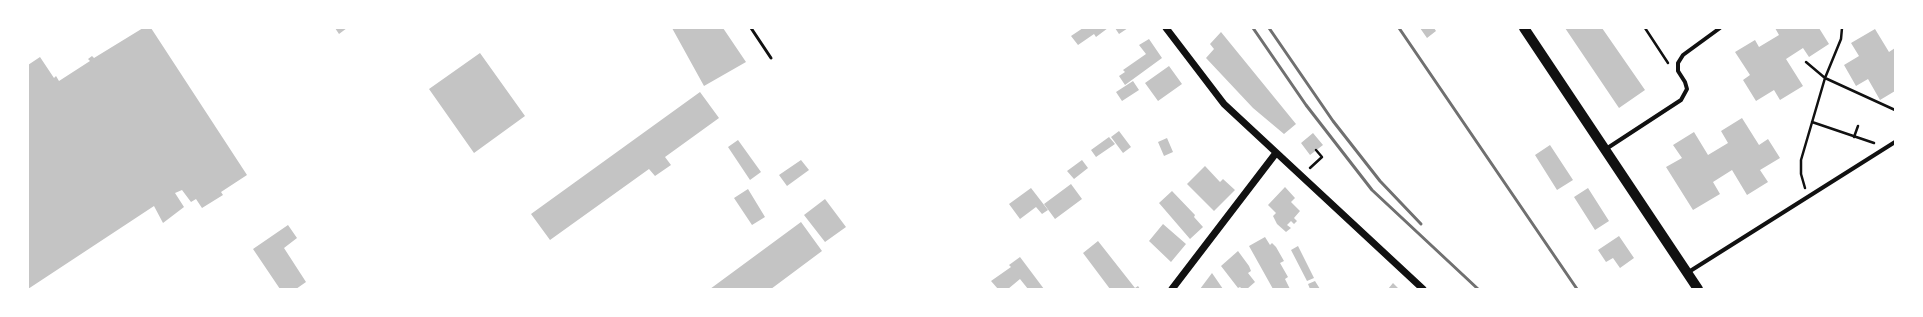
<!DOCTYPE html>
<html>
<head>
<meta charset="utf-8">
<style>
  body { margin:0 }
  #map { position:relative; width:1923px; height:317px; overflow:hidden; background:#fff; font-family:"Exo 2",sans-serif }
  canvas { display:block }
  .frame { position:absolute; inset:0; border:29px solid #fff; pointer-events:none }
</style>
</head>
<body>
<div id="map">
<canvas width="1923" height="317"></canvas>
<div class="frame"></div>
</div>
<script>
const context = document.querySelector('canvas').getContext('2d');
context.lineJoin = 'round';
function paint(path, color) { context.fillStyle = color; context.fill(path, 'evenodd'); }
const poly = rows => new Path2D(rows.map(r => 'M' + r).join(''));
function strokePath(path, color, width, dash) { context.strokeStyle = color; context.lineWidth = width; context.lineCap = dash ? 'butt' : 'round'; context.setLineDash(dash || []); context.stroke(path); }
paint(poly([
  [143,28,151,28,247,175,221,192,223,195,202,208,196,199,191,202,182,190,175,193,184,207,163,223,154,206,28,289,28,65,40,57,54,78,56,76,59,81,90,61,88,59,92,56,94,58],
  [335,28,347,28,339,34],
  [672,28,723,28,746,62,704,86],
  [1083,28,1108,28,1096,37,1094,34,1078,45,1071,36],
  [1115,28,1128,28,1119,34],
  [1420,28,1434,28,1436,31,1427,38],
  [1565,28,1602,28,1645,90,1619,108],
  [1775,28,1819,28,1829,44,1809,57,1803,48,1786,59,1803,86,1780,100,1774,90,1756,101,1743,80,1750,75,1735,52,1755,40,1759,47,1779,35],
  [1875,29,1889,52,1895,48,1895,91,1880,100,1868,79,1856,86,1844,65,1859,56,1851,43],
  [1221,32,1296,124,1284,134,1253,108,1206,58,1214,49,1210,44],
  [1149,39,1162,58,1125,85,1119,76,1125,72,1123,70,1146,54,1139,45],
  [480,53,525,116,474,153,429,89],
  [1169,66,1182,84,1158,101,1145,83],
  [1133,81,1139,90,1122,101,1116,92],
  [700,92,719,118,665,157,671,165,655,176,649,169,550,240,531,214],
  [1742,118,1759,145,1768,139,1780,158,1760,170,1768,182,1747,195,1732,170,1713,182,1720,194,1693,210,1666,167,1682,158,1673,145,1694,132,1708,155,1728,143,1721,131],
  [1119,131,1131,147,1123,153,1111,137],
  [1313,133,1323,145,1310,155,1301,143],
  [1109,137,1115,144,1096,157,1091,150],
  [1167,138,1173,152,1164,156,1158,142],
  [738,140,761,172,750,180,728,147],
  [1550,145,1573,180,1557,190,1535,155],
  [801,160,809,170,787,186,779,175],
  [1082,160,1088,168,1074,179,1067,171],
  [1205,166,1220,182,1223,179,1235,190,1214,211,1187,184],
  [1071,184,1082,199,1055,219,1044,204],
  [1285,187,1295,198,1291,202,1300,211,1294,218,1297,221,1294,224,1291,221,1287,225,1291,228,1286,232,1277,224,1273,216,1276,213,1268,205],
  [1031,188,1048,210,1042,214,1036,207,1020,219,1009,204],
  [1588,188,1609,221,1595,230,1574,197],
  [748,189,765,217,752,225,734,198],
  [1172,191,1195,215,1194,217,1203,227,1190,239,1159,203],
  [825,199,846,227,825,242,804,215],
  [801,222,822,251,771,289,710,289],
  [1163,224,1186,244,1171,262,1149,241],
  [288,225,297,238,284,248,306,282,296,289,280,289,253,249],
  [1619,236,1634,258,1620,268,1613,258,1606,262,1598,250],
  [1265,237,1270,245,1272,243,1276,247,1284,261,1280,263,1288,277,1285,279,1290,289,1273,289,1249,246],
  [1098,241,1135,288,1138,286,1140,289,1110,289,1083,253],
  [1298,246,1314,278,1307,281,1291,250],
  [1238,251,1249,266,1251,271,1248,273,1255,282,1247,289,1242,289,1240,287,1238,288,1221,266],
  [1020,257,1044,289,1028,289,1020,279,1008,289,998,289,991,281,1011,267,1009,265],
  [1212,273,1223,289,1200,289],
  [1315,281,1320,289,1310,289,1308,284],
  [1393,283,1399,289,1388,289]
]), '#c4c4c4');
strokePath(poly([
  [1645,28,1668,63],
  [1806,62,1825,78,1895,110],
  [1812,122,1874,143],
  [1854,137,1858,126],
  [1310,168,1322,157,1316,150],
  [1805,188,1801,174,1801,160,1825,78,1841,39,1842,28]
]), '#111', 2.5);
strokePath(poly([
  [751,28,771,58]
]), '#111', 3);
strokePath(poly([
  [1606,149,1681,100,1687,89,1685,82,1678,71,1678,63,1683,55,1720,28],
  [1687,273,1895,142]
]), '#111', 4);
strokePath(poly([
  [1166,28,1224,104,1423,289],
  [1172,289,1276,153]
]), '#111', 7);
strokePath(poly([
  [1524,28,1698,289]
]), '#111', 10);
strokePath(poly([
  [1253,28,1306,105,1372,190,1478,289],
  [1269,28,1333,121,1380,181,1421,224],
  [1399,28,1577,289]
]), '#707070', 3);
</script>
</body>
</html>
